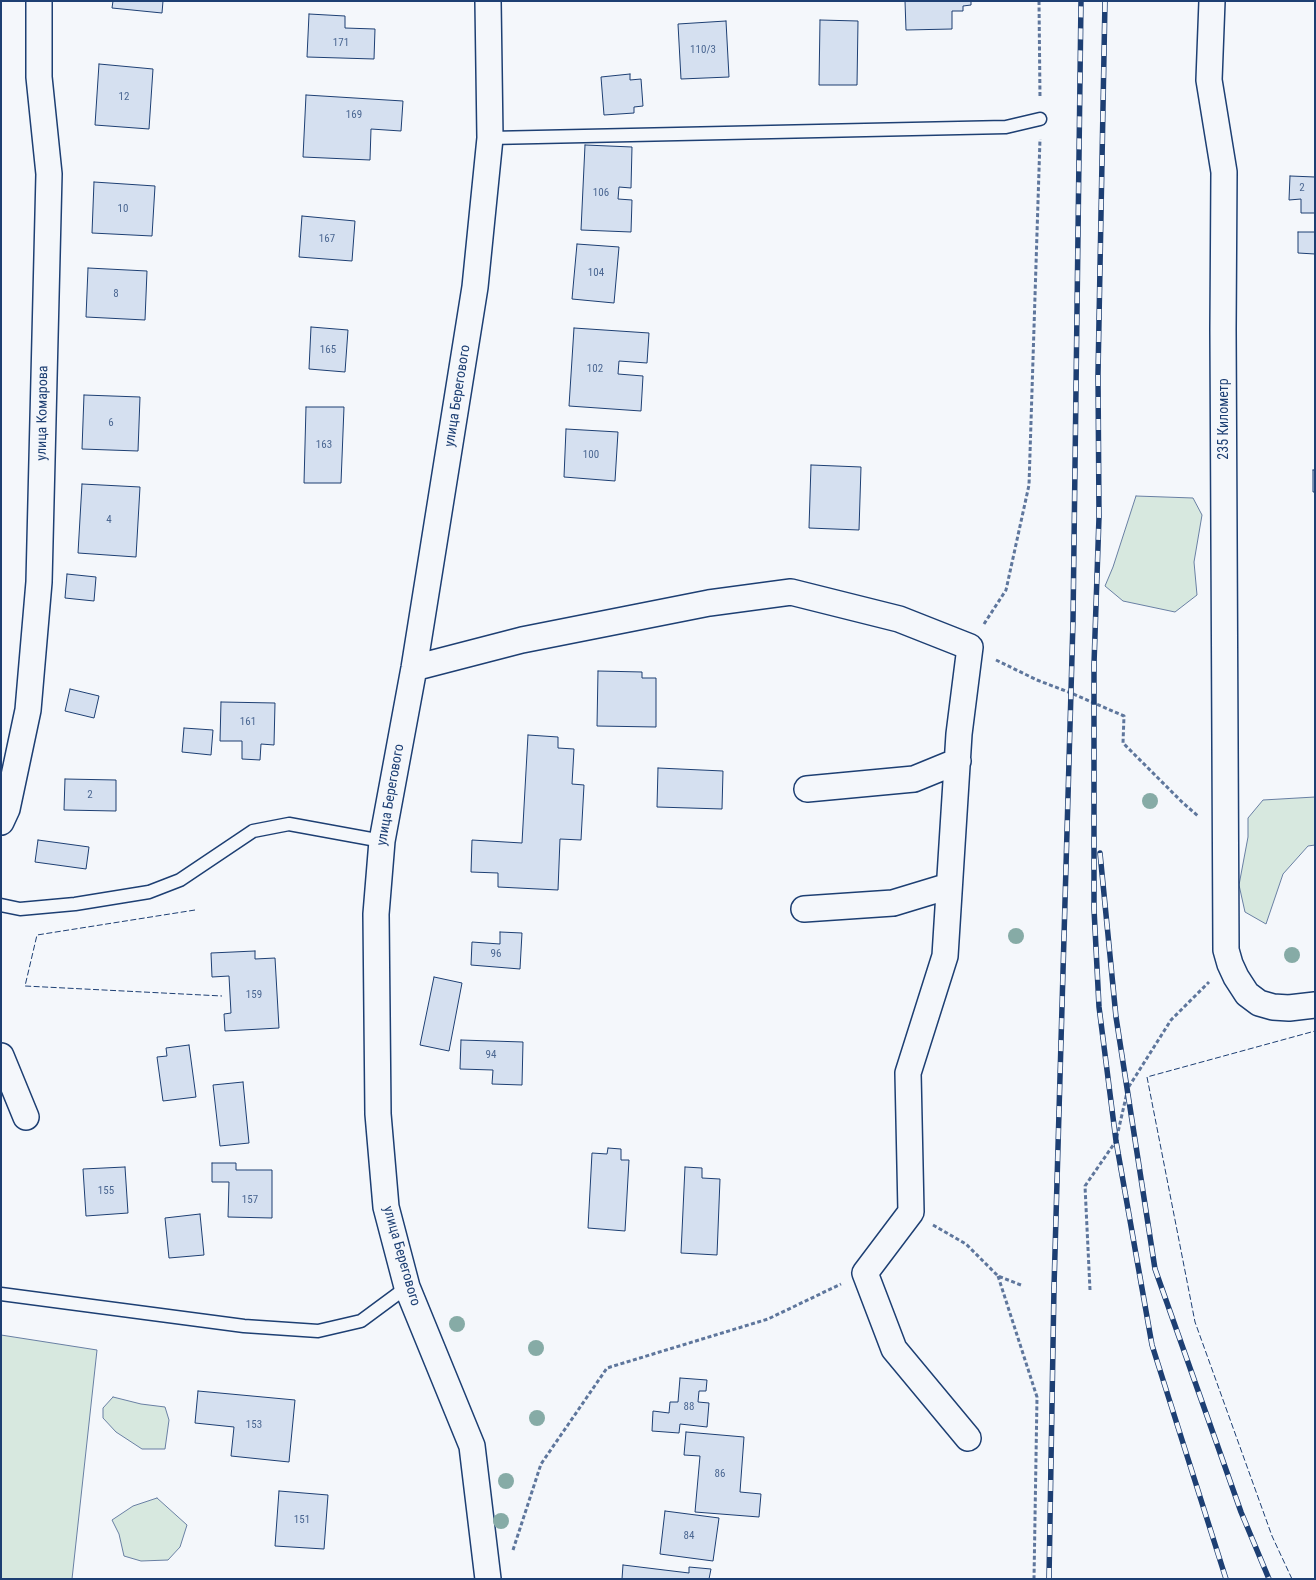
<!DOCTYPE html>
<html>
<head>
<meta charset="utf-8">
<style>
  body { margin:0 }
  #map { position:relative; width:1316px; height:1580px; overflow:hidden; background:#f4f7fb; font-family:"Roboto Condensed",sans-serif }
  canvas { display:block }
  .frame { position:absolute; inset:0; border:2px solid #1d3f73; pointer-events:none }
</style>
</head>
<body>
<div id="map">
<canvas width="1316" height="1580"></canvas>
<div class="frame"></div>
</div>
<script>
const context = document.querySelector('canvas').getContext('2d');
context.lineJoin = 'round';
function paint(path, color) { context.fillStyle = color; context.fill(path, 'evenodd'); }
const poly = rows => new Path2D(rows.map(r => 'M' + r).join(''));
function strokePath(path, color, width, dash) { context.strokeStyle = color; context.lineWidth = width; context.lineCap = dash ? 'butt' : 'round'; context.setLineDash(dash || []); context.stroke(path); }
function write(font, color, halo, rows, align = 'center') {
  context.font = font + ' "Roboto Condensed",sans-serif'; context.lineWidth = 4; context.setLineDash([]); context.textBaseline = 'middle'; context.strokeStyle = halo; context.fillStyle = color; for (const [text, x, y, turn = 0] of rows) {
    context.save(); context.translate(x, y); context.rotate((+turn || 0) * Math.PI / 180); context.textAlign = isNaN(turn) ? turn : align; if (halo) context.strokeText(text, 0, 0); context.fillText(text, 0, 0); context.restore();
  }
}
const green = poly([
  [1136,496,1193,498,1202,515,1194,562,1197,595,1175,612,1123,601,1105,586,1113,567,1136,496],
  [1315,797,1315,845,1308,846,1283,874,1266,924,1245,912,1239,885,1248,837,1248,818,1263,800,1315,797],
  [1,1335,97,1350,72,1579,1,1579,1,1335],
  [113,1397,141,1404,165,1407,169,1420,165,1449,142,1449,116,1432,103,1418,103,1408,113,1397],
  [157,1498,187,1525,180,1547,168,1560,141,1561,124,1556,119,1534,112,1520,133,1506,157,1498]
]);
paint(green, '#d7e8df');
strokePath(green, '#687fa3', 1);
const building = poly([
  [113,1,163,1,162,13,112,8,113,1],
  [905,1,971,1,971,5,963,6,963,11,952,11,952,29,906,30,905,1],
  [309,14,345,16,345,28,375,29,374,59,307,57,309,14],
  [820,20,858,21,857,85,819,85,820,20],
  [726,21,729,77,681,79,678,24,726,21],
  [99,64,153,69,149,129,95,125,99,64],
  [630,74,630,80,641,79,643,106,634,107,634,113,604,115,601,77,630,74],
  [306,95,403,101,401,131,371,129,370,160,303,157,306,95],
  [585,145,632,147,631,188,619,187,618,199,632,200,631,232,581,230,585,145],
  [1290,176,1315,177,1315,213,1301,213,1301,199,1289,200,1290,176],
  [94,182,155,186,152,236,92,233,94,182],
  [302,216,355,221,352,261,299,257,302,216],
  [1298,232,1315,232,1315,254,1298,253,1298,232],
  [577,244,619,247,614,303,572,299,577,244],
  [88,268,147,271,145,320,86,317,88,268],
  [311,327,348,330,345,372,309,369,311,327],
  [574,328,649,333,647,363,619,361,618,374,643,376,641,411,569,406,574,328],
  [84,395,140,397,138,451,82,449,84,395],
  [306,407,344,407,341,483,304,483,306,407],
  [566,429,618,432,615,481,564,477,566,429],
  [811,465,861,467,859,530,809,528,811,465],
  [1313,470,1315,470,1315,492,1313,492,1313,470],
  [82,484,140,487,136,557,78,553,82,484],
  [67,574,96,577,94,601,65,598,67,574],
  [598,671,642,672,642,678,656,678,656,727,597,726,598,671],
  [70,689,99,696,94,718,65,711,70,689],
  [221,702,275,703,274,745,261,744,260,760,242,759,242,741,220,741,221,702],
  [184,728,213,730,211,755,182,752,184,728],
  [528,735,558,737,558,748,574,749,572,784,584,785,581,840,560,839,558,890,498,887,498,873,471,872,472,840,522,843,528,735],
  [658,768,723,771,722,809,657,807,658,768],
  [65,779,116,780,116,811,64,810,65,779],
  [38,840,89,847,86,869,35,862,38,840],
  [500,932,522,933,520,969,471,965,472,942,500,944,500,932],
  [255,951,255,959,275,958,279,1028,225,1031,224,1014,231,1013,229,976,212,977,211,953,255,951],
  [434,977,462,983,449,1051,420,1045,434,977],
  [461,1040,523,1042,522,1085,492,1084,493,1070,460,1069,461,1040],
  [189,1045,196,1097,163,1101,157,1057,167,1056,166,1048,189,1045],
  [243,1082,249,1143,220,1146,213,1085,243,1082],
  [608,1148,621,1149,621,1160,629,1160,625,1231,588,1228,592,1153,607,1154,608,1148],
  [212,1163,236,1163,236,1170,272,1170,272,1218,228,1217,229,1182,212,1182,212,1163],
  [125,1167,128,1213,86,1216,83,1169,125,1167],
  [685,1167,702,1168,702,1178,720,1179,717,1255,681,1253,685,1167],
  [200,1214,204,1255,169,1258,165,1218,200,1214],
  [680,1378,707,1380,706,1391,699,1391,698,1402,709,1403,707,1427,680,1424,679,1433,652,1431,653,1411,669,1413,670,1402,678,1402,680,1378],
  [198,1391,295,1400,289,1462,231,1456,234,1427,195,1423,198,1391],
  [686,1432,744,1437,740,1492,761,1494,759,1517,695,1512,700,1456,684,1455,686,1432],
  [279,1491,328,1495,324,1549,275,1546,279,1491],
  [665,1511,719,1518,713,1561,660,1554,665,1511],
  [623,1565,689,1573,689,1567,711,1569,709,1579,622,1579,623,1565]
]);
paint(building, '#d5e0f0');
strokePath(building, '#1d3f73', 1);
const service = poly([
  [490,138,1006,127,1040,119],
  [1,905,20,909,75,904,149,892,180,880,253,831,289,824,382,841],
  [1,1294,244,1326,318,1331,361,1321,407,1287]
]);
const minor = poly([
  [488,1,490,138,475,287,414,668,382,841,376,914,378,1114,386,1207,407,1287,472,1446,488,1579],
  [1212,1,1209,80,1224,172,1223,329,1226,950,1230,964,1236,977,1247,994,1259,1003,1273,1007,1289,1008,1315,1005],
  [414,668,522,640,709,603,791,592,899,619,970,647,959,734,945,956,908,1073,911,1212,865,1273,894,1349,968,1438],
  [807,789,914,779,958,761],
  [1,822,7,809,28,710,39,582,49,174,39,77,39,1],
  [804,909,893,903,949,886],
  [1,1056,26,1117]
]);
strokePath(service, '#1d3f73', 15);
strokePath(minor, '#1d3f73', 28);
strokePath(poly([
  [1039,1,1040,98],
  [984,624,1006,590,1029,485,1040,139],
  [996,660,1037,680,1071,693,1124,716,1123,743,1182,802,1198,816],
  [933,1225,966,1244,998,1276,1021,1285],
  [998,1276,1037,1397,1034,1579],
  [1090,1290,1085,1186,1116,1141,1128,1088,1171,1020,1209,982],
  [513,1550,541,1464,607,1368,768,1319,841,1284]
]), '#5e769c', 3, [4, 2.5]);
strokePath(service, '#f4f7fb', 12);
strokePath(minor, '#f4f7fb', 25);
const rail = poly([
  [1105,1,1098,374,1099,517,1094,664,1094,909,1099,1007,1116,1141,1152,1345,1226,1579],
  [1100,853,1116,1017,1155,1269,1241,1512,1269,1579],
  [1049,1579,1054,1287,1073,621,1081,1]
]);
strokePath(rail, '#1d3f73', 5.5);
strokePath(rail, '#f4f7fb', 4, [11]);
strokePath(poly([
  [195,910,37,935,25,986,222,996],
  [1292,1579,1272,1536,1195,1322,1147,1077,1315,1031]
]), '#1d3f73', 1, [6, 2.5]);
context.fillStyle = '#86aba6';
for (const [x, y] of [
  [1150,801],
  [1016,936],
  [1292,955],
  [457,1324],
  [536,1348],
  [537,1418],
  [506,1481],
  [501,1521]
]) { context.beginPath(); context.arc(x, y, 8, 0, 2 * Math.PI); context.fill(); }
write('11px', '#4b6792', null, [
  ["171",341,43],
  ["110/3",703,50],
  ["12",124,97],
  ["169",354,115],
  ["2",1302,188],
  ["106",601,193],
  ["10",123,209],
  ["167",327,239],
  ["104",596,273],
  ["8",116,294],
  ["165",328,350],
  ["102",595,369],
  ["6",111,423],
  ["163",324,445],
  ["100",591,455],
  ["4",109,520],
  ["161",248,722],
  ["2",90,795],
  ["96",496,954],
  ["159",254,995],
  ["94",491,1055],
  ["155",106,1191],
  ["157",250,1200],
  ["88",689,1407],
  ["153",254,1425],
  ["86",720,1474],
  ["151",302,1520],
  ["84",689,1536]
]);
write('14px', '#1d3f73', '#f4f7fb', [
  ["улица Берегового",458,396,-81],
  ["улица Комарова",43,413,-89],
  ["235 Километр",1224,419,-90],
  ["улица Берегового",391,795,-80],
  ["улица Берегового",401,1256,74]
]);
</script>
</body>
</html>
